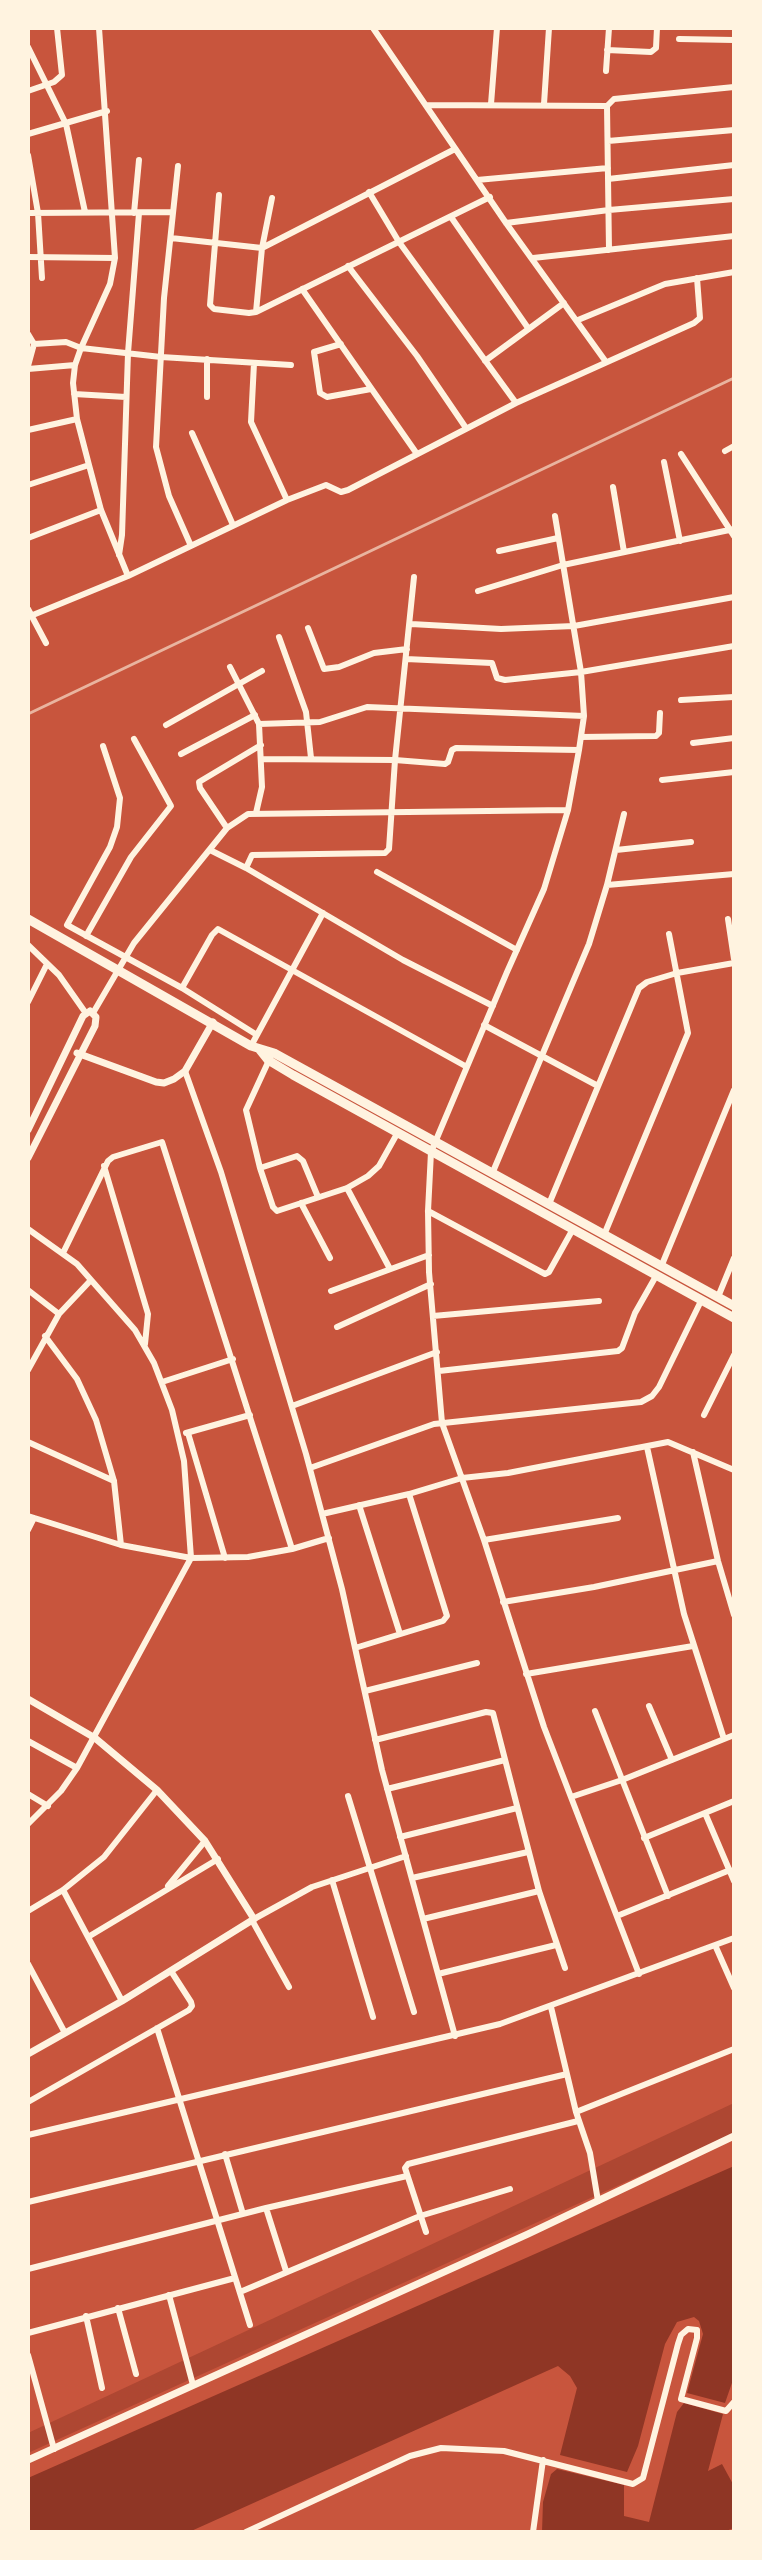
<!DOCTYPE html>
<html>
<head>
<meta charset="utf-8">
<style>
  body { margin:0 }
  #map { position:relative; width:762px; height:2560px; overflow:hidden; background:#c8553d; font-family:"Sofia Sans Condensed",sans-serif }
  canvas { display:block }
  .frame { position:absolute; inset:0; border:30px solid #fff3e0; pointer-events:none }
</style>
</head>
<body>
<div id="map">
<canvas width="762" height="2560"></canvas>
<div class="frame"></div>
</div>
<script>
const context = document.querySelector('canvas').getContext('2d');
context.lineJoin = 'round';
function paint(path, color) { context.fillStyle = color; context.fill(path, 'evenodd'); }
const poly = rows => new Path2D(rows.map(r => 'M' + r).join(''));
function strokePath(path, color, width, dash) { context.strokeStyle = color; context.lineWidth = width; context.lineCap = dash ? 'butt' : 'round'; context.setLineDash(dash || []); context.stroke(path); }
paint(poly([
  [734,2103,734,2133,28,2453,28,2433]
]), '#ae4732');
paint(poly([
  [734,2166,734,2377,725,2403,687,2393,703,2334,699,2321,694,2317,677,2322,665,2344,638,2446,627,2472,560,2455,577,2388,570,2376,558,2366,189,2532,28,2532,28,2478],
  [684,2403,723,2414,708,2471,722,2464,734,2486,734,2528,723,2532,542,2532,543,2502,551,2474,557,2469,624,2485,624,2516,649,2522,677,2412]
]), '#8f3625');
strokePath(poly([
  [99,28,115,258,110,284,81,348,75,365,73,383,77,419,89,465,101,510,128,576],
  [373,28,506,223,606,362],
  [679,39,734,40],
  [28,47,66,124,85,212],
  [607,50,651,52,656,48,657,28],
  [606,71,609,28],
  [28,91,54,82,62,75,57,28],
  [491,104,497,28],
  [544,104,549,28],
  [426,105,607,106,614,99,734,87],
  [607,106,609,250],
  [28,134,107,111],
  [608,141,734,130],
  [28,155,38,213,42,278],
  [178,166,164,298,156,447,169,496,191,546],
  [608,179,734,165],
  [477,180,608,168],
  [369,192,399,242,516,403],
  [219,195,210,305,214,309,249,313,256,312,490,197],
  [28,213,173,212],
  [134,213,139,160],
  [451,217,528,328],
  [506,223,609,210,734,199],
  [171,238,262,248,455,149],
  [28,257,115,258],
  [533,258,734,236],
  [348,266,417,356,466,428],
  [302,289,417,454],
  [256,312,262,248,272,198],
  [578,320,665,284,734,272],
  [28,334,34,344,28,366],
  [34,344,66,342,81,348,161,357,291,365],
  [341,344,314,352,320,393,327,397,371,389],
  [485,361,564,303],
  [254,363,251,422,287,500],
  [28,369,75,365],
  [74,394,126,397],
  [207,397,207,359],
  [28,430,77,419],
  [192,433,233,525],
  [725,451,734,446],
  [681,454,734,536],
  [664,462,680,541],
  [28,485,89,465],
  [613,487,624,552],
  [555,516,581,672,584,716,579,750,568,810,544,889,507,972,431,1152,428,1211,429,1272,442,1423,484,1540,544,1727,639,1974],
  [28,538,101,510],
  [499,551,558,538],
  [119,555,122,535,128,353,139,213],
  [478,591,563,565,734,529],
  [28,609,46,643],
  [28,617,128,576,287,500,326,485,341,492,348,490,516,403,694,323,700,318,697,278],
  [411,624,501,629,574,626,734,597],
  [308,628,324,669,339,667,374,653,407,649],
  [279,637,306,712,311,758],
  [406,659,492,663,497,678,505,680,581,672,734,646],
  [230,667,259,724,262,787,256,813],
  [681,700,734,697],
  [259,724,320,722,367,707,584,716],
  [166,725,262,671],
  [581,737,656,736,659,733,660,713],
  [693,743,734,738],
  [103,746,120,798,117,827,110,847,67,925,182,988,257,1035],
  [181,754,255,715],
  [261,759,395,760,445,764,448,762,452,750,456,748,579,750],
  [662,780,734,772],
  [227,828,200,788,199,782,261,745],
  [210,850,246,868,403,960,493,1006],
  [616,850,691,842],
  [246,868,252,855,385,853,389,849,395,760,414,577],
  [377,872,517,950],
  [607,885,734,874],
  [728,919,734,959],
  [86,936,131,857,171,806,134,739],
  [28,945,59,975,85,1012],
  [182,988,212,935,218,929,467,1067],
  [28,1002,47,964],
  [93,1013,134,943,227,828,248,814,568,810],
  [484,1025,598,1086],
  [251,1046,323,913],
  [270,1058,246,1110,260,1168,273,1207,277,1211,347,1188,368,1176,379,1166,398,1132],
  [185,1071,221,1172,306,1454,342,1589,382,1770,455,2036],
  [104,1166,148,1314,145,1344],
  [260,1168,297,1156,303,1161,318,1197],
  [492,1174,589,944,607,885,624,814],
  [347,1188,390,1269],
  [301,1203,330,1258],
  [549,1204,639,988,647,982,677,973,734,963],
  [428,1211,545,1274,549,1272,573,1229],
  [28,1229,77,1264,135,1330,154,1363,172,1410,184,1461,191,1558,77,1768,61,1791,28,1824],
  [604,1235,688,1033,669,934],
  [63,1253,108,1161,113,1157,162,1142,292,1549],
  [661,1267,734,1090],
  [28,1290,59,1314],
  [331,1291,429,1255],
  [718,1297,734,1258],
  [433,1316,599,1301],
  [337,1327,431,1284],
  [45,1336,77,1379,96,1420,114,1481,121,1545],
  [28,1370,59,1314,91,1280],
  [439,1371,618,1351,622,1348,635,1313,656,1276],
  [162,1382,233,1359],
  [292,1406,437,1352],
  [704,1415,734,1355],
  [186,1433,250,1415],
  [188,1433,225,1558],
  [28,1442,114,1481],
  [647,1447,684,1614,724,1739],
  [693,1452,718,1561,734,1615],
  [310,1468,434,1424,641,1402,652,1396,659,1387,701,1301],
  [359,1505,400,1634],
  [322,1514,409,1494,462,1478,508,1473,668,1442,734,1470],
  [28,1516,121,1545,191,1558,248,1557,292,1549,329,1538],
  [28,1530,34,1518],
  [484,1540,618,1518],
  [503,1602,594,1587,718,1561],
  [355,1648,443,1621,447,1616,409,1494],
  [526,1674,693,1646],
  [365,1691,477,1663],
  [649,1706,672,1760],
  [595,1711,668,1896],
  [375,1740,486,1712,493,1713,539,1891,565,1968],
  [28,1741,77,1768],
  [387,1789,505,1760],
  [28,1794,48,1806],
  [348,1796,414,2012],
  [571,1797,622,1780,734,1735],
  [705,1813,734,1881],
  [400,1837,517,1808],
  [644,1838,734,1801],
  [412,1878,528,1852],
  [332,1880,373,2017],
  [168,1886,205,1841],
  [63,1890,122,2001],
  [28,1911,63,1890,104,1857,157,1790],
  [617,1916,730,1870],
  [254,1919,312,1887,406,1856],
  [423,1919,539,1891],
  [253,1922,289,1987],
  [88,1937,218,1859],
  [715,1945,734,1988],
  [28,1964,65,2033],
  [438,1974,556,1945],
  [551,2007,576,2112,590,2153,598,2201],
  [157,2028,250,2325],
  [28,2102,189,2010,192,2006,191,2002,171,1971],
  [576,2112,734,2049],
  [28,2135,500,2024,734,1938],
  [225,2154,243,2214],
  [28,2202,567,2074],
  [266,2208,286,2271],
  [426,2232,405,2168,408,2164,578,2121],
  [28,2269,266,2208,407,2176],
  [240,2292,420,2216,510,2189],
  [169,2295,193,2385],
  [118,2308,136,2374],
  [86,2316,102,2388],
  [28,2333,235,2278],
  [28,2355,54,2449],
  [246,2532,410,2456,441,2448,504,2451,633,2484,643,2478,678,2344,681,2335,688,2329,697,2330,697,2338,681,2399,726,2411,734,2402],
  [533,2532,543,2460]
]), '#fff3e0', 6);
strokePath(poly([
  [77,1053,156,1082,164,1083,174,1079,185,1071,213,1022],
  [28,1130,83,1016,90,1011,96,1017,95,1026,28,1158],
  [28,1699,95,1738,157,1790,205,1841,254,1919,122,2001,28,2054],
  [28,2460,528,2234,734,2136]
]), '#fff3e0', 7);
strokePath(poly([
  [28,919,251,1046,274,1053,734,1306],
  [260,1050,268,1060,293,1075,734,1318]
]), '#fff3e0', 9);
strokePath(poly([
  [28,714,734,378]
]), '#e9b49f', 3);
</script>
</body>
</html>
